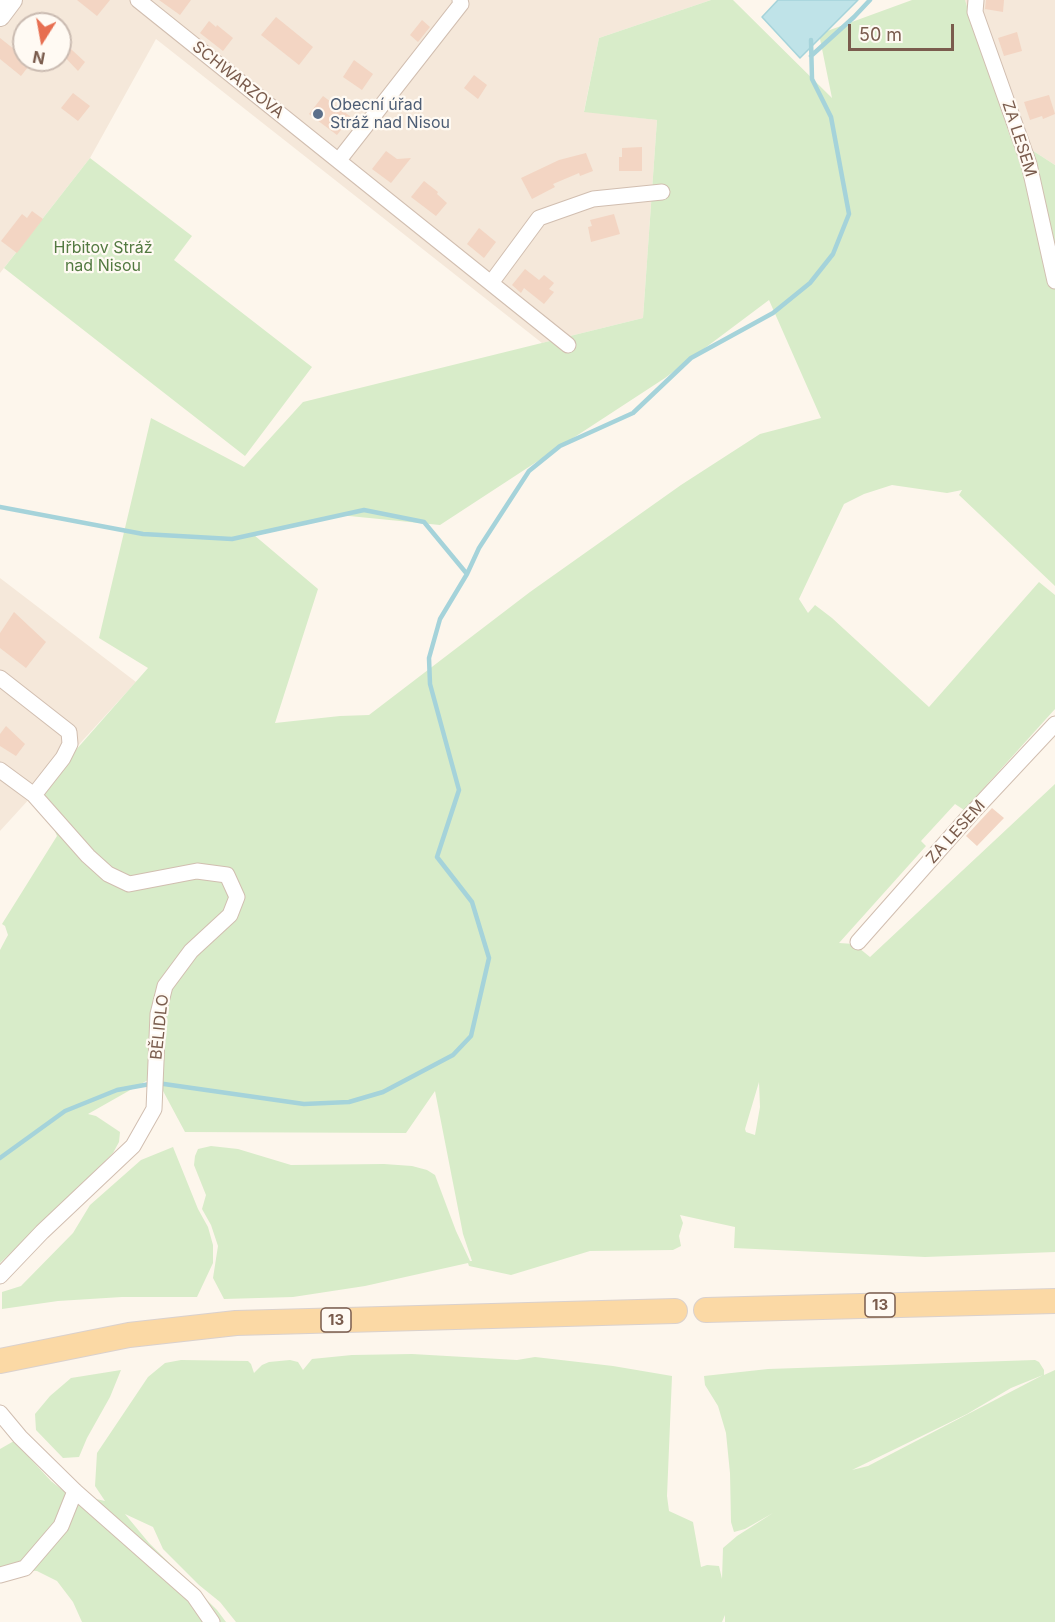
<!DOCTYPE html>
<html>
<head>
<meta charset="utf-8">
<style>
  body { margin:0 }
  #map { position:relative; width:1055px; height:1622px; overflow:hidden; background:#fdf6ec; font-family:Inter,sans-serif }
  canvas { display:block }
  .north { position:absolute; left:12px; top:12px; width:60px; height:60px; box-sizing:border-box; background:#fffaf3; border:2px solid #cabbb1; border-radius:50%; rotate:191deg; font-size:16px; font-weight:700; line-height:24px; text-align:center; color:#7a5c4d }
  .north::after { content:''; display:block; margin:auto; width:21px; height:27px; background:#e76f51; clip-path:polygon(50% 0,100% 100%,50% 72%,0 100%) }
  .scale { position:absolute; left:848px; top:24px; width:106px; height:27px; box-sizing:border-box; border:3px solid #7a5c4d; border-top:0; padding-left:8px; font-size:18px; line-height:21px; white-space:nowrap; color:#7a5c4d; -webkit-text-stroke:4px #fffaf3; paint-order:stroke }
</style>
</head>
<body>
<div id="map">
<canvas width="1055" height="1622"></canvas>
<div class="north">N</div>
<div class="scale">50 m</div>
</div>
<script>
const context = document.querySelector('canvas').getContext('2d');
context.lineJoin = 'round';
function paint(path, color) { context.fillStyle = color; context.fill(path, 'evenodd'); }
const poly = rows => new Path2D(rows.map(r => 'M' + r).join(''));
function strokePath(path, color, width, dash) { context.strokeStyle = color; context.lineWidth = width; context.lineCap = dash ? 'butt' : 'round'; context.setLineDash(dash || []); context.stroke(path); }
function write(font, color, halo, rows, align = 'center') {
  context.font = font + ' Inter,sans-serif'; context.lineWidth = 4.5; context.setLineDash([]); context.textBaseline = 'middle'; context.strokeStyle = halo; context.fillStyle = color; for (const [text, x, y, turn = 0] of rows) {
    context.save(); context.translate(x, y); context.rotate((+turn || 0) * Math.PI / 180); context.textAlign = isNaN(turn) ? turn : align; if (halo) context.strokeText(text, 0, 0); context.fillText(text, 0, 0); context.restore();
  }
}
paint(poly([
  [0,0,711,0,599,38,584,111,657,120,643,318,542,343,156,39,90,158,0,273],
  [24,24,60,24,60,60,24,60],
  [965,0,1055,0,1055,165,1010,136],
  [0,578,136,682,0,831]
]), '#f5e8da');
paint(poly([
  [711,0,733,0,832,98,819,34,912,0,965,0,1010,136,1055,165,1055,586,959,495,962,490,947,493,892,485,864,494,844,504,799,599,808,613,815,605,832,618,929,707,1039,582,1055,595,1055,709,964,810,955,804,921,841,926,846,839,943,854,944,870,957,1055,784,1055,1252,925,1257,734,1248,735,1227,680,1215,683,1223,679,1236,681,1246,673,1250,590,1251,511,1275,469,1266,468,1263,365,1286,293,1297,224,1299,213,1278,218,1246,211,1225,202,1209,206,1195,194,1165,195,1156,198,1149,211,1146,238,1149,291,1165,384,1164,412,1166,427,1170,435,1175,456,1231,470,1261,472,1261,463,1234,435,1091,406,1133,185,1132,155,1076,88,1114,96,1116,120,1132,119,1142,113,1153,73,1194,0,1263,0,950,8,935,5,926,2,924,57,836,38,793,148,668,99,638,151,418,244,467,303,402,643,318,657,120,584,112,599,38],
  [769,300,821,418,760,434,681,485,530,592,369,715,340,716,275,723,318,589,254,535,339,515,440,525,665,378],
  [759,1082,760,1107,755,1135,746,1132,745,1129],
  [90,158,192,236,174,260,312,367,245,456,4,268],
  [173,1147,198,1209,208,1227,213,1245,213,1263,197,1297,122,1297,58,1301,2,1309,2,1292,21,1286,73,1233,90,1205,141,1160],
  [412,1354,517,1360,535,1357,613,1366,672,1376,667,1496,669,1511,693,1522,701,1567,707,1565,719,1566,722,1579,723,1548,737,1536,773,1513,745,1529,734,1532,731,1522,730,1473,726,1433,718,1406,705,1385,704,1376,768,1369,1035,1360,1039,1362,1044,1370,1044,1375,1055,1370,1055,1622,725,1622,725,1615,722,1622,236,1622,220,1602,199,1585,163,1549,153,1527,125,1514,149,1543,217,1610,226,1622,82,1622,73,1602,57,1581,37,1571,0,1569,0,1449,14,1441,51,1481,65,1492,105,1501,95,1486,97,1453,148,1377,165,1363,181,1360,248,1361,251,1364,254,1373,262,1365,269,1362,290,1360,298,1362,303,1370,312,1359,352,1355],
  [1043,1375,868,1466,852,1470,967,1414,1011,1388],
  [121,1370,110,1397,87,1438,79,1457,63,1458,36,1430,35,1414,50,1396,71,1378]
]), '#d8ecc9');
const water = poly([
  [778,0,858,0,800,58,762,17,778,0]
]);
paint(water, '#bfe3e8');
strokePath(water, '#a5d3da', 1.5);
strokePath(poly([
  [811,56,854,17,870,0],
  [0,507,143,534,232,539,364,510,424,522,467,574],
  [157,1083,304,1104,349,1102,383,1092,453,1055,471,1036,489,958,472,902,437,857,459,790,430,684,429,658,440,619,467,574,479,548,529,471,560,446,633,413,691,358,773,313,810,283,833,254,849,214,831,117,812,79,811,40],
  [0,1158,65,1111,117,1090,150,1084]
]), '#a5d3da', 4.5);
paint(poly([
  [77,0,110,0,97,16],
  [159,0,191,0,180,15],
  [986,0,1004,0,1003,12,985,9],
  [276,17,313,47,299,65,261,35],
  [422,20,430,27,418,42,410,35],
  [209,21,216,27,217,25,233,38,223,51,200,33],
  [1017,32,1022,51,1004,56,998,38],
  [0,38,24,57,24,60,31,63,21,76,0,59],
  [60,39,85,62,78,71,60,52],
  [354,60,373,74,362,90,343,77],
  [474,75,487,85,478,99,464,88],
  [73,93,90,106,78,121,61,108],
  [1049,95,1055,114,1043,119,1042,116,1030,120,1024,102],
  [323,96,351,117,337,135,309,114],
  [642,147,642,171,619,171,619,157,622,157,622,148],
  [386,151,397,159,411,158,391,183,372,169],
  [586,153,593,171,580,176,579,173,553,184,555,187,532,199,521,178,559,160],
  [424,181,438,192,437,194,447,203,436,216,411,197],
  [32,211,43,219,17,253,1,241,22,214,27,218],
  [614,214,620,234,591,242,588,227,592,226,590,220],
  [479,228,496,242,484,258,467,244],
  [525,269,539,280,544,275,554,283,549,289,554,292,544,304,524,288,521,293,512,285],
  [14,612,46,642,26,668,0,648,0,633],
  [6,726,25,744,16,756,0,746,0,734],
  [992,808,1004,818,977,846,966,836]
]), '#f3d5c3');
const minor = poly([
  [138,0,568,345],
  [976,0,975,12,1029,164,1055,281],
  [339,160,461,4,460,0],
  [491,283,539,218,593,199,662,192],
  [0,678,69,732,70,744,63,758,34,795],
  [0,770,34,795,88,856,108,874,129,884,197,871,227,875,237,897,230,915,191,951,165,986,158,1014,154,1109,133,1146,42,1232,0,1276],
  [858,942,971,814,1055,724],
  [0,1413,20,1437,75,1491,194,1596,212,1622],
  [0,1575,25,1568,61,1526,75,1491]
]);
const tertiary = poly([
  [0,16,12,0]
]);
const primary = poly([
  [706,1310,1055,1301],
  [0,1361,129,1335,236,1323,675,1311]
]);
strokePath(minor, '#d1beb0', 17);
strokePath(tertiary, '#d1beb0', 22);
strokePath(primary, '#dad1cd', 26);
strokePath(minor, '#fff', 15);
strokePath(tertiary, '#fff', 20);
strokePath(primary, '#fbd9a5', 24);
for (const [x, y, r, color] of [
  [318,114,6,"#5c6f8a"]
]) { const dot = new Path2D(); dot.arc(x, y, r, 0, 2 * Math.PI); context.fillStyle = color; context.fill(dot); strokePath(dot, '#fffaf3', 2); }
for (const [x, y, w] of [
  [880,1305,30],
  [336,1320,30]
]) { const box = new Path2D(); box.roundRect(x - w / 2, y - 12, w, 24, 4.5); context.fillStyle = '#fffaf3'; context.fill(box); strokePath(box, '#7a5c4d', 1.5); }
write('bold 15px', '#7a5c4d', null, [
  ["13",880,1305],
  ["13",336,1320]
]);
write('16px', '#7a5c4d', '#fffaf3', [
  ["SCHWARZOVA",238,80,39],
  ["ZA LESEM",1019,139,72],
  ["ZA LESEM",956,832,-48],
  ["BĚLIDLO",160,1027,-84]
]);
write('16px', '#4e5e75', '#fffaf3', [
  ["Obecní úřad",330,105],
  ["Stráž nad Nisou",330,123]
], 'left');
write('16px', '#537a41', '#fffaf3', [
  ["Hřbitov Stráž",103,248],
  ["nad Nisou",103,266]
]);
</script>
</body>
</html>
